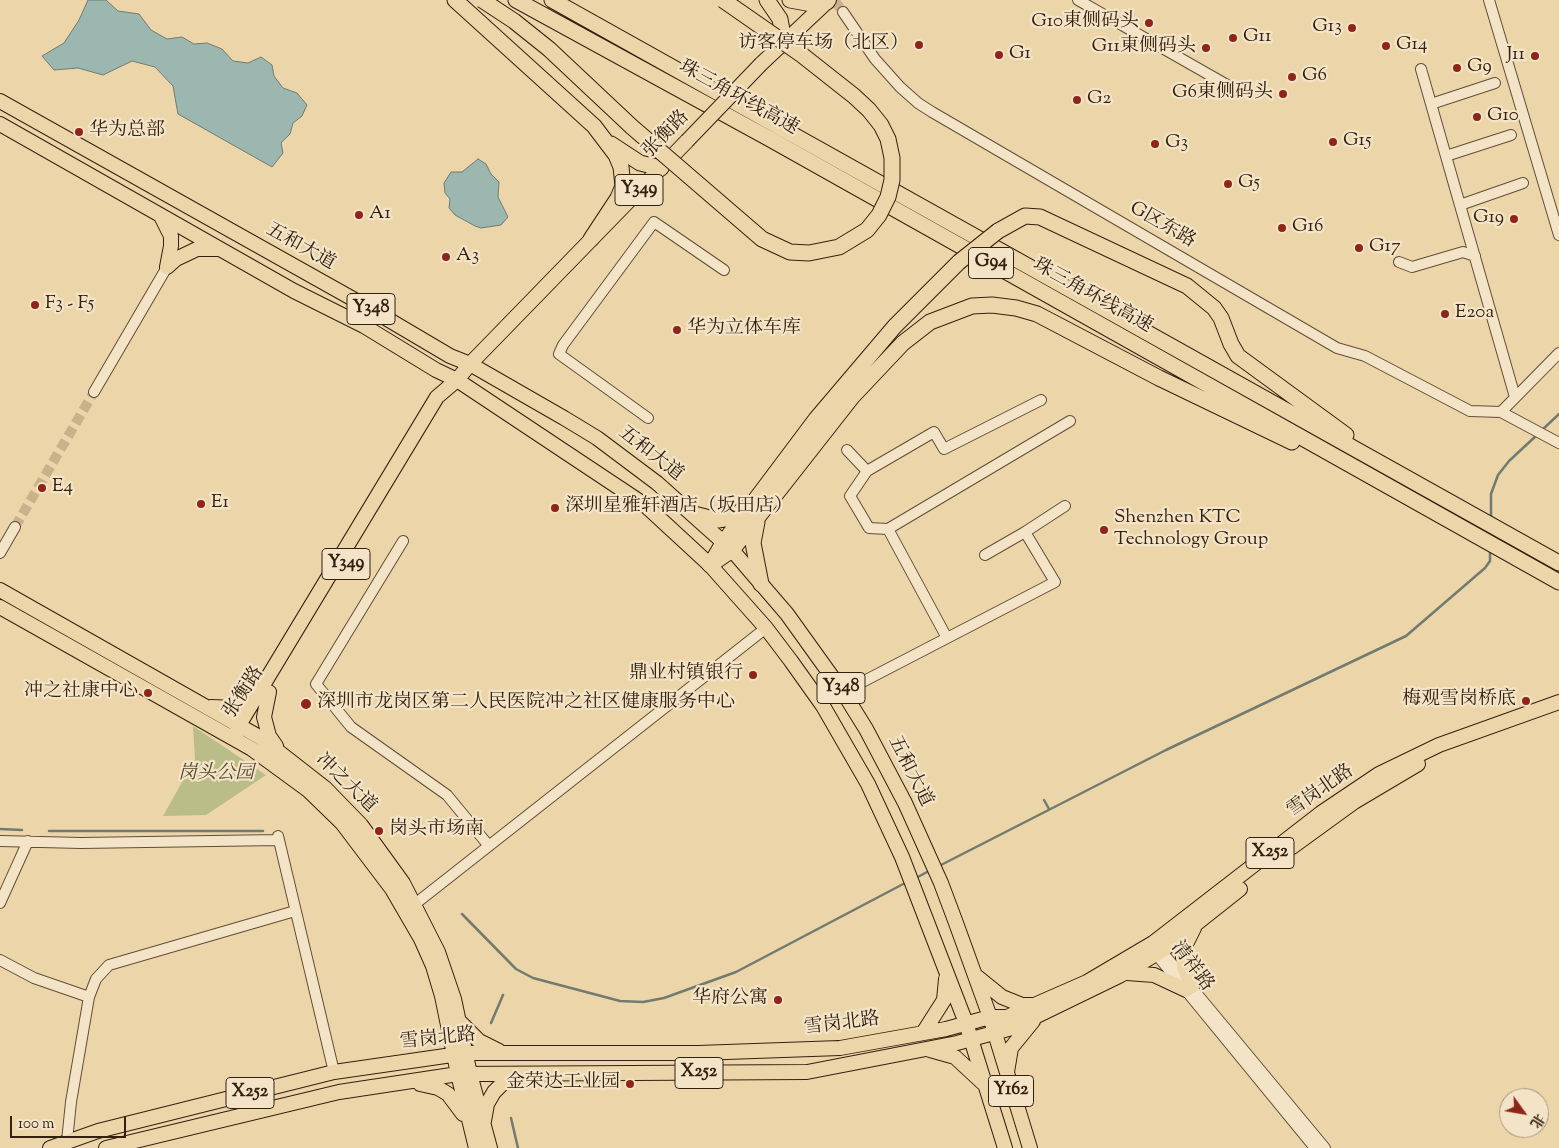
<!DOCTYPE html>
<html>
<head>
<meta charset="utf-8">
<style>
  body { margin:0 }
  #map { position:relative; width:1559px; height:1148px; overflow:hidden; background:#edd5aa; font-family:"Sorts Mill Goudy","Noto Serif SC",serif }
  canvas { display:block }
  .north { position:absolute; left:1499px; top:1088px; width:50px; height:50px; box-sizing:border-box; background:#f3e4c8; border:1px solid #a6967e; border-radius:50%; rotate:122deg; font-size:14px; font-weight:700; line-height:20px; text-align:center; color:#33200f }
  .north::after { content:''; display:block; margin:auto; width:18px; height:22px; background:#8f2418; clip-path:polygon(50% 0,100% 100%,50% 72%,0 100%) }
  .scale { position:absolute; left:10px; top:1116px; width:116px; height:22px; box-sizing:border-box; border:2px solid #33200f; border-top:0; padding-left:6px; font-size:15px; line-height:18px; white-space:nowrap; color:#33200f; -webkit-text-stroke:4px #f3e4c8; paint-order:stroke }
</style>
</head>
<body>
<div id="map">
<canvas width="1559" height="1148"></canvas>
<div class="north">北</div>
<div class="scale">100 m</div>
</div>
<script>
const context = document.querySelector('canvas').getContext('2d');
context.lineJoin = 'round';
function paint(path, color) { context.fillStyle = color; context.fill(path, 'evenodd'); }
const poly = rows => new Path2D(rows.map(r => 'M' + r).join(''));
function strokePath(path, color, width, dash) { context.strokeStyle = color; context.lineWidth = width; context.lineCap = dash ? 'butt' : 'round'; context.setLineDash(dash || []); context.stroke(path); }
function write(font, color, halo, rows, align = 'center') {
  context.font = font + ' "Sorts Mill Goudy","Noto Serif SC",serif'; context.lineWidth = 4.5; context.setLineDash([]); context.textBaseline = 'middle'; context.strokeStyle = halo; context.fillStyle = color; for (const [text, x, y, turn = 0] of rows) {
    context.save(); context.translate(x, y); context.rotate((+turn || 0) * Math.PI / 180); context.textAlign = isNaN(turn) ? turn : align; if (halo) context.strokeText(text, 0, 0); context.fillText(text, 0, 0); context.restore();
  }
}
paint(poly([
  [193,726,266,775,206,815,163,816,195,759]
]), '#babd87');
const water = poly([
  [88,0,106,0,118,11,139,14,151,30,167,39,182,37,194,44,207,43,222,49,233,61,248,63,261,57,272,65,274,76,283,88,297,93,307,105,302,116,293,123,290,134,281,143,283,153,272,167,178,114,173,86,155,67,132,61,103,75,78,68,54,70,42,56,64,43,79,20,88,0],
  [478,159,486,164,491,174,499,182,498,197,508,217,501,225,481,228,475,226,455,215,449,208,450,199,445,193,444,183,451,172,462,172,478,159]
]);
paint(water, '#9bb7b0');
strokePath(water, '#717b70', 1);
strokePath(poly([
  [1541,431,1559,414],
  [1491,519,1491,494,1498,475,1509,461,1537,435],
  [1044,800,1049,809],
  [0,829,22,830],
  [49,831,263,831],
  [939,866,1166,750,1406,636,1485,568,1490,561,1490,550],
  [914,879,929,871],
  [462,914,516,969,533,978,620,1001,643,1002,664,998,736,972,907,882],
  [491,1023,503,995],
  [511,1118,518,1148]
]), '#717b70', 2.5);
strokePath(poly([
  [834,0,843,12],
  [15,527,94,392]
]), '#c8b18b', 10, [10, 5]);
const minor = poly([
  [1078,0,1236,90],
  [1489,0,1559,235],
  [843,12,875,59,900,87,918,103,932,112,1337,348,1365,356,1470,411,1501,412,1559,443],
  [1421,69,1515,397],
  [1431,104,1495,83],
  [1446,156,1511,135],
  [1460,205,1523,183],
  [1399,262,1412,267,1463,252,1475,256],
  [94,392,167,267],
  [1501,412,1559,353],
  [648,418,559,354,563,345,654,222,724,270],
  [847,450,867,471,850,496,869,528,888,529],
  [867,471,934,432,944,449,1041,400],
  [1025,532,1065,506],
  [403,541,316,684,351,727,447,795,489,846],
  [0,553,15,527],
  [947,638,888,529,1070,421],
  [843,692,1055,582,1025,532,985,555],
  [278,836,334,1072],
  [0,841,81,843,278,840],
  [0,903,28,841],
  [415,904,766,628],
  [1158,947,1325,1148],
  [1155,949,1156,954,1315,1148],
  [0,960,34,978,89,997],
  [67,1141,71,1102,89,997,96,979,109,965,295,911]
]);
const major = poly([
  [761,64,829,0],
  [0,101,362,304,450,356,470,364,564,418,597,438,657,483,732,550,787,614,843,692,866,729,905,803,941,883,956,923,990,1017,1030,1148],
  [0,124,294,291,364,326,436,370,457,380,645,505,710,565,766,628,791,661,823,706,868,784,902,857,966,1023,1005,1148],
  [161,216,171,236,171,246,167,267],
  [167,267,176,259,197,249,218,249],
  [0,590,261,738,325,788,361,825,403,883,438,952,454,999,470,1074,490,1148],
  [0,607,252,749,308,790,342,823,392,889,421,939,433,966,442,996,458,1074,476,1148],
  [269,692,264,717,269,736,276,746],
  [211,707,235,708,254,696],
  [236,734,239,725,437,397,457,380,470,364,687,141],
  [1292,847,1354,802,1418,764],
  [1127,973,1154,975,1186,990],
  [976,976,1002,997,1022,1005,1035,1005],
  [1192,986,1184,967,1183,957,1185,946,1194,928],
  [461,1023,479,1041,499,1051],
  [923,1033,944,1000,946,979],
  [930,1050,955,1057,983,1083],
  [1007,1072,1011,1048,1033,1021],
  [420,1084,438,1088,448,1094,463,1114],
  [484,1121,487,1104,494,1092,504,1082,518,1075],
  [50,1148,98,1131,334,1072,466,1053,698,1053,840,1048,946,1029,990,1017,1007,1017,1087,982,1153,943,1321,813,1379,774,1439,745,1559,702],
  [106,1148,339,1092,458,1074,807,1072,957,1043,1012,1028,1121,975,1163,950,1240,889]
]);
const highway = poly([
  [455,0,594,126,616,155,621,167,623,186,618,198,591,239],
  [516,0,770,139,1559,582],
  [552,0,1559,563],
  [767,0,780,19,782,30,780,46],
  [790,0,812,4,827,2],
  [611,144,640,163,661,168],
  [998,231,1025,216,1040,217,1187,286,1214,308,1221,318,1231,344,1238,356,1346,435],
  [694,514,718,520,730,518,746,508],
  [757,522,753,543,761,584],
  [712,562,723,543,816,419,895,326,959,262],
  [710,565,732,550,852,397,903,343,930,322,972,306,992,305,1016,308,1037,314,1159,378,1292,442]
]);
strokePath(minor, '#624d36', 12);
strokePath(major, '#33200f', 16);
strokePath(highway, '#33200f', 17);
strokePath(minor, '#f3e4c8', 10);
strokePath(major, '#edd5aa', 14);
strokePath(highway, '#edd5aa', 15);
const majorBridge = poly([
  [687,141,761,64]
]);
const highwayBridge = poly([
  [482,0,514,21,549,49,632,127,762,239,790,252,809,253,839,247,867,230,879,215,888,197,892,180,892,158,888,139,881,125,869,110,854,96,802,55,723,0],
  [959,262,998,231]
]);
strokePath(majorBridge, '#33200f', 16, []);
strokePath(highwayBridge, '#33200f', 17, []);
strokePath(majorBridge, '#edd5aa', 14);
strokePath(highwayBridge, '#edd5aa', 15);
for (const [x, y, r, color] of [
  [1149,23,5,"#8f2418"],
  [1352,28,5,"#8f2418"],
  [1233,38,5,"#8f2418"],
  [919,45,5,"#8f2418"],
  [1386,46,5,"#8f2418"],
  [1206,48,5,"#8f2418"],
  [999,55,5,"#8f2418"],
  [1535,56,5,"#8f2418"],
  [1457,68,5,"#8f2418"],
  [1292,77,5,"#8f2418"],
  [1283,94,5,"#8f2418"],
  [1077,100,5,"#8f2418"],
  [1477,117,5,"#8f2418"],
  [79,132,5,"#8f2418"],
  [1333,142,5,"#8f2418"],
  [1155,144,5,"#8f2418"],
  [1228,184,5,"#8f2418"],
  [359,215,5,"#8f2418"],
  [1514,219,5,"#8f2418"],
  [1282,228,5,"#8f2418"],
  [1359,248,5,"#8f2418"],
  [446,257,5,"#8f2418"],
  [35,305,5,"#8f2418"],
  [1445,314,5,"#8f2418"],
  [677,330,5,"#8f2418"],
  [42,488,5,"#8f2418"],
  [201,504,5,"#8f2418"],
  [555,508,5,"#8f2418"],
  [1104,530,5,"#8f2418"],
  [753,675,5,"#8f2418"],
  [148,693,5,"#8f2418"],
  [1526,701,5,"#8f2418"],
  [306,704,6,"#8f2418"],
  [379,831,5,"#8f2418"],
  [778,1000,5,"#8f2418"],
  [630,1084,5,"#8f2418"]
]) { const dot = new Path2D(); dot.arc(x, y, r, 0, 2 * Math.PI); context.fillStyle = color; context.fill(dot); strokePath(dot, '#f3e4c8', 2); }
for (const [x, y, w] of [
  [639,190,48],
  [991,263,45],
  [371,309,48],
  [346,564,48],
  [841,688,48],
  [1270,853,48],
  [699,1073,48],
  [1011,1091,45],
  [250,1093,48]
]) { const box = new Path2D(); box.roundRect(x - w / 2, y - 15.5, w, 31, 4); context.fillStyle = '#f3e4c8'; context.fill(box); strokePath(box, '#33200f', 1); }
write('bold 18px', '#33200f', null, [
  ["Y349",639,190],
  ["G94",991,263],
  ["Y348",371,309],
  ["Y349",346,564],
  ["Y348",841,688],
  ["X252",1270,853],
  ["X252",699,1073],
  ["Y162",1011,1091],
  ["X252",250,1093]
]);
write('19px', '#33200f', '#f3e4c8', [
  ["G10東侧码头",1139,23,"right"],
  ["G13",1342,28,"right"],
  ["G11",1243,38],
  ["访客停车场（北区）",909,45,"right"],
  ["G14",1396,46],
  ["G11東侧码头",1196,48,"right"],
  ["G1",1009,55],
  ["J11",1525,56,"right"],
  ["G9",1467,68],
  ["G6",1302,77],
  ["G6東侧码头",1273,94,"right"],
  ["G2",1087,100],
  ["G10",1487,117],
  ["华为总部",89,132],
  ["G15",1343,142],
  ["G3",1165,144],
  ["G5",1238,184],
  ["A1",369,215],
  ["G19",1504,219,"right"],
  ["G16",1292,228],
  ["G17",1369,248],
  ["A3",456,257],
  ["F3 - F5",45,305],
  ["E20a",1455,314],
  ["华为立体车库",687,330],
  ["E4",52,488],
  ["E1",211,504],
  ["深圳星雅轩酒店（坂田店）",565,508],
  ["Shenzhen KTC",1114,519],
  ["Technology Group",1114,541],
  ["鼎业村镇银行",743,675,"right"],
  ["冲之社康中心",138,693,"right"],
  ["梅观雪岗桥底",1516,701,"right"],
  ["深圳市龙岗区第二人民医院冲之社区健康服务中心",317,704],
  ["岗头市场南",389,831],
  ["华府公寓",768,1000,"right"],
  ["金荣达工业园",620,1084,"right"]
], 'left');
write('19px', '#33200f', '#f3e4c8', [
  ["珠三角环线高速",738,99,29],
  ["张衡路",667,135,-46],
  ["G区东路",1162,226,30],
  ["五和大道",300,248,29],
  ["珠三角环线高速",1092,297,29],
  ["五和大道",650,455,38],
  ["张衡路",245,693,-57],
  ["五和大道",909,772,63],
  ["冲之大道",345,784,44],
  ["雪岗北路",1321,792,-35],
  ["清祥路",1191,967,53],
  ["雪岗北路",842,1025,-7],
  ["雪岗北路",438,1040,-6]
]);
write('italic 19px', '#55472d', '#f3e4c8', [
  ["岗头公园",216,775]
]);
</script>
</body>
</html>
